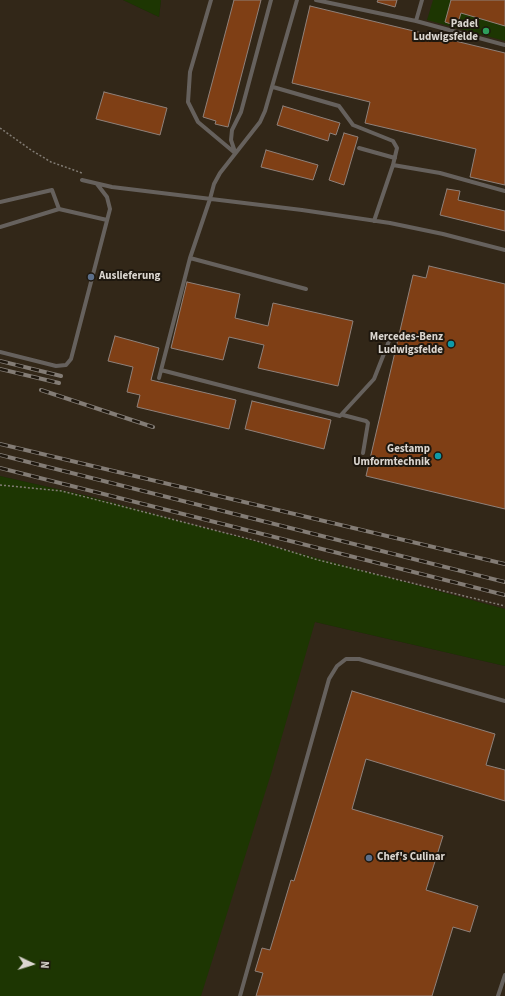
<!DOCTYPE html>
<html>
<head>
<meta charset="utf-8">
<style>
  body { margin:0 }
  #map { position:relative; width:505px; height:996px; overflow:hidden; background:#282017; font-family:"Source Sans 3",sans-serif }
  canvas { display:block }
  .north { position:absolute; left:12px; top:944px; width:40px; height:40px; -webkit-text-stroke:3px #1e170e; paint-order:stroke; rotate:94deg; font-size:11px; font-weight:700; line-height:16px; text-align:center; color:#dbd6d0 }
  .north::after { content:''; display:block; margin:auto; width:14px; height:18px; background:#dbd6d0; clip-path:polygon(50% 0,100% 100%,50% 72%,0 100%) }
</style>
</head>
<body>
<div id="map">
<canvas width="505" height="996"></canvas>
<div class="north">N</div>
</div>
<script>
const context = document.querySelector('canvas').getContext('2d');
context.lineJoin = 'round';
function paint(path, color) { context.fillStyle = color; context.fill(path, 'evenodd'); }
const poly = rows => new Path2D(rows.map(r => 'M' + r).join(''));
function strokePath(path, color, width, dash) { context.strokeStyle = color; context.lineWidth = width; context.lineCap = dash ? 'butt' : 'round'; context.setLineDash(dash || []); context.stroke(path); }
function write(font, color, halo, rows, align = 'center') {
  context.font = font + ' "Source Sans 3",sans-serif'; context.lineWidth = 4; context.setLineDash([]); context.textBaseline = 'middle'; context.strokeStyle = halo; context.fillStyle = color; for (const [text, x, y, turn = 0] of rows) {
    context.save(); context.translate(x, y); context.rotate((+turn || 0) * Math.PI / 180); context.textAlign = isNaN(turn) ? turn : align; if (halo) context.strokeText(text, 0, 0); context.fillText(text, 0, 0); context.restore();
  }
}
paint(poly([
  [0,0,123,0,159,17,161,0,505,0,505,609,88,496,0,476],
  [0,527,315,622,505,666,505,996,0,996]
]), '#322718');
paint(poly([
  [123,0,161,0,159,17],
  [433,0,505,0,505,41,427,20],
  [0,476,88,496,505,609,505,666,315,622,271,774,201,996,0,996]
]), '#1d3602');
const building = poly([
  [234,0,261,0,228,127,215,124,216,121,203,117,234,0],
  [378,0,397,0,395,7,377,2,378,0],
  [451,0,505,0,505,26,461,13,457,26,445,22,451,0],
  [310,6,505,53,505,185,470,177,476,149,365,123,370,102,292,83,310,6],
  [104,92,167,108,160,135,96,119,104,92],
  [283,106,340,123,336,135,330,133,328,141,277,125,283,106],
  [344,133,358,137,344,185,329,180,344,133],
  [266,150,318,165,313,180,261,167,266,150],
  [447,189,460,191,458,200,505,211,505,231,440,215,447,189],
  [429,266,505,284,505,509,366,476,413,275,426,278,429,266],
  [187,282,240,294,235,318,268,326,273,303,353,321,338,386,258,368,264,345,229,337,223,360,171,348,187,282],
  [115,336,159,348,151,380,236,400,229,429,137,407,140,395,127,392,133,367,108,361,115,336],
  [252,401,331,420,324,449,245,429,252,401],
  [352,691,495,734,486,765,505,770,505,801,366,759,352,809,443,836,426,890,478,906,470,932,453,927,432,996,256,996,263,973,255,971,262,948,270,950,291,880,294,881,352,691]
]);
paint(building, '#7f3f15');
strokePath(building, '#8f817a', 1);
strokePath(poly([
  [0,128,31,150,51,162,82,173],
  [0,485,62,491,257,541,318,560,505,606]
]), '#827c74', 1.5, [2, 2]);
strokePath(poly([
  [211,0,190,72,188,102,198,122,235,153],
  [316,0,416,21,422,0],
  [416,21,505,45],
  [273,87,339,106,353,125,393,141,397,148,393,165,374,221],
  [359,148,395,158],
  [235,152,231,140,232,130,241,112,271,0],
  [393,165,440,173,505,191],
  [82,180,112,187,302,210,390,223,443,234,505,250],
  [0,202,52,190,59,209],
  [0,227,59,209,107,220],
  [190,258,306,289],
  [0,352,56,366,66,365,71,359,110,209,107,197,97,184],
  [161,370,340,416,374,379,389,341],
  [159,378,190,258,210,199,214,184,220,173,260,122,265,111,297,0],
  [343,415,366,421,368,423,363,453],
  [240,996,329,679,337,666,346,659,359,659,505,701],
  [498,996,505,975]
]), '#66615d', 4);
const rail = poly([
  [0,361,61,376],
  [0,369,59,383],
  [41,390,153,427],
  [0,444,505,564],
  [0,455,505,582],
  [0,468,505,595]
]);
strokePath(rail, '#837c75', 4);
strokePath(rail, '#1e170e', 2.5, [8]);
for (const [x, y, r, color] of [
  [486,31,4,"#2e9e5b"],
  [91,277,4,"#5c6f8a"],
  [451,344,4,"#0f9aa8"],
  [438,456,4,"#0f9aa8"],
  [369,858,4,"#5c6f8a"]
]) { const dot = new Path2D(); dot.arc(x, y, r, 0, 2 * Math.PI); context.fillStyle = color; context.fill(dot); strokePath(dot, '#1e170e', 1.5); }
write('bold 11px', '#dbd6d0', '#1e170e', [
  ["Padel",478,25],
  ["Ludwigsfelde",478,38],
  ["Auslieferung",99,277,"left"],
  ["Mercedes-Benz",443,338],
  ["Ludwigsfelde",443,351],
  ["Gestamp",430,450],
  ["Umformtechnik",430,463],
  ["Chef's Culinar",377,858,"left"]
], 'right');
</script>
</body>
</html>
